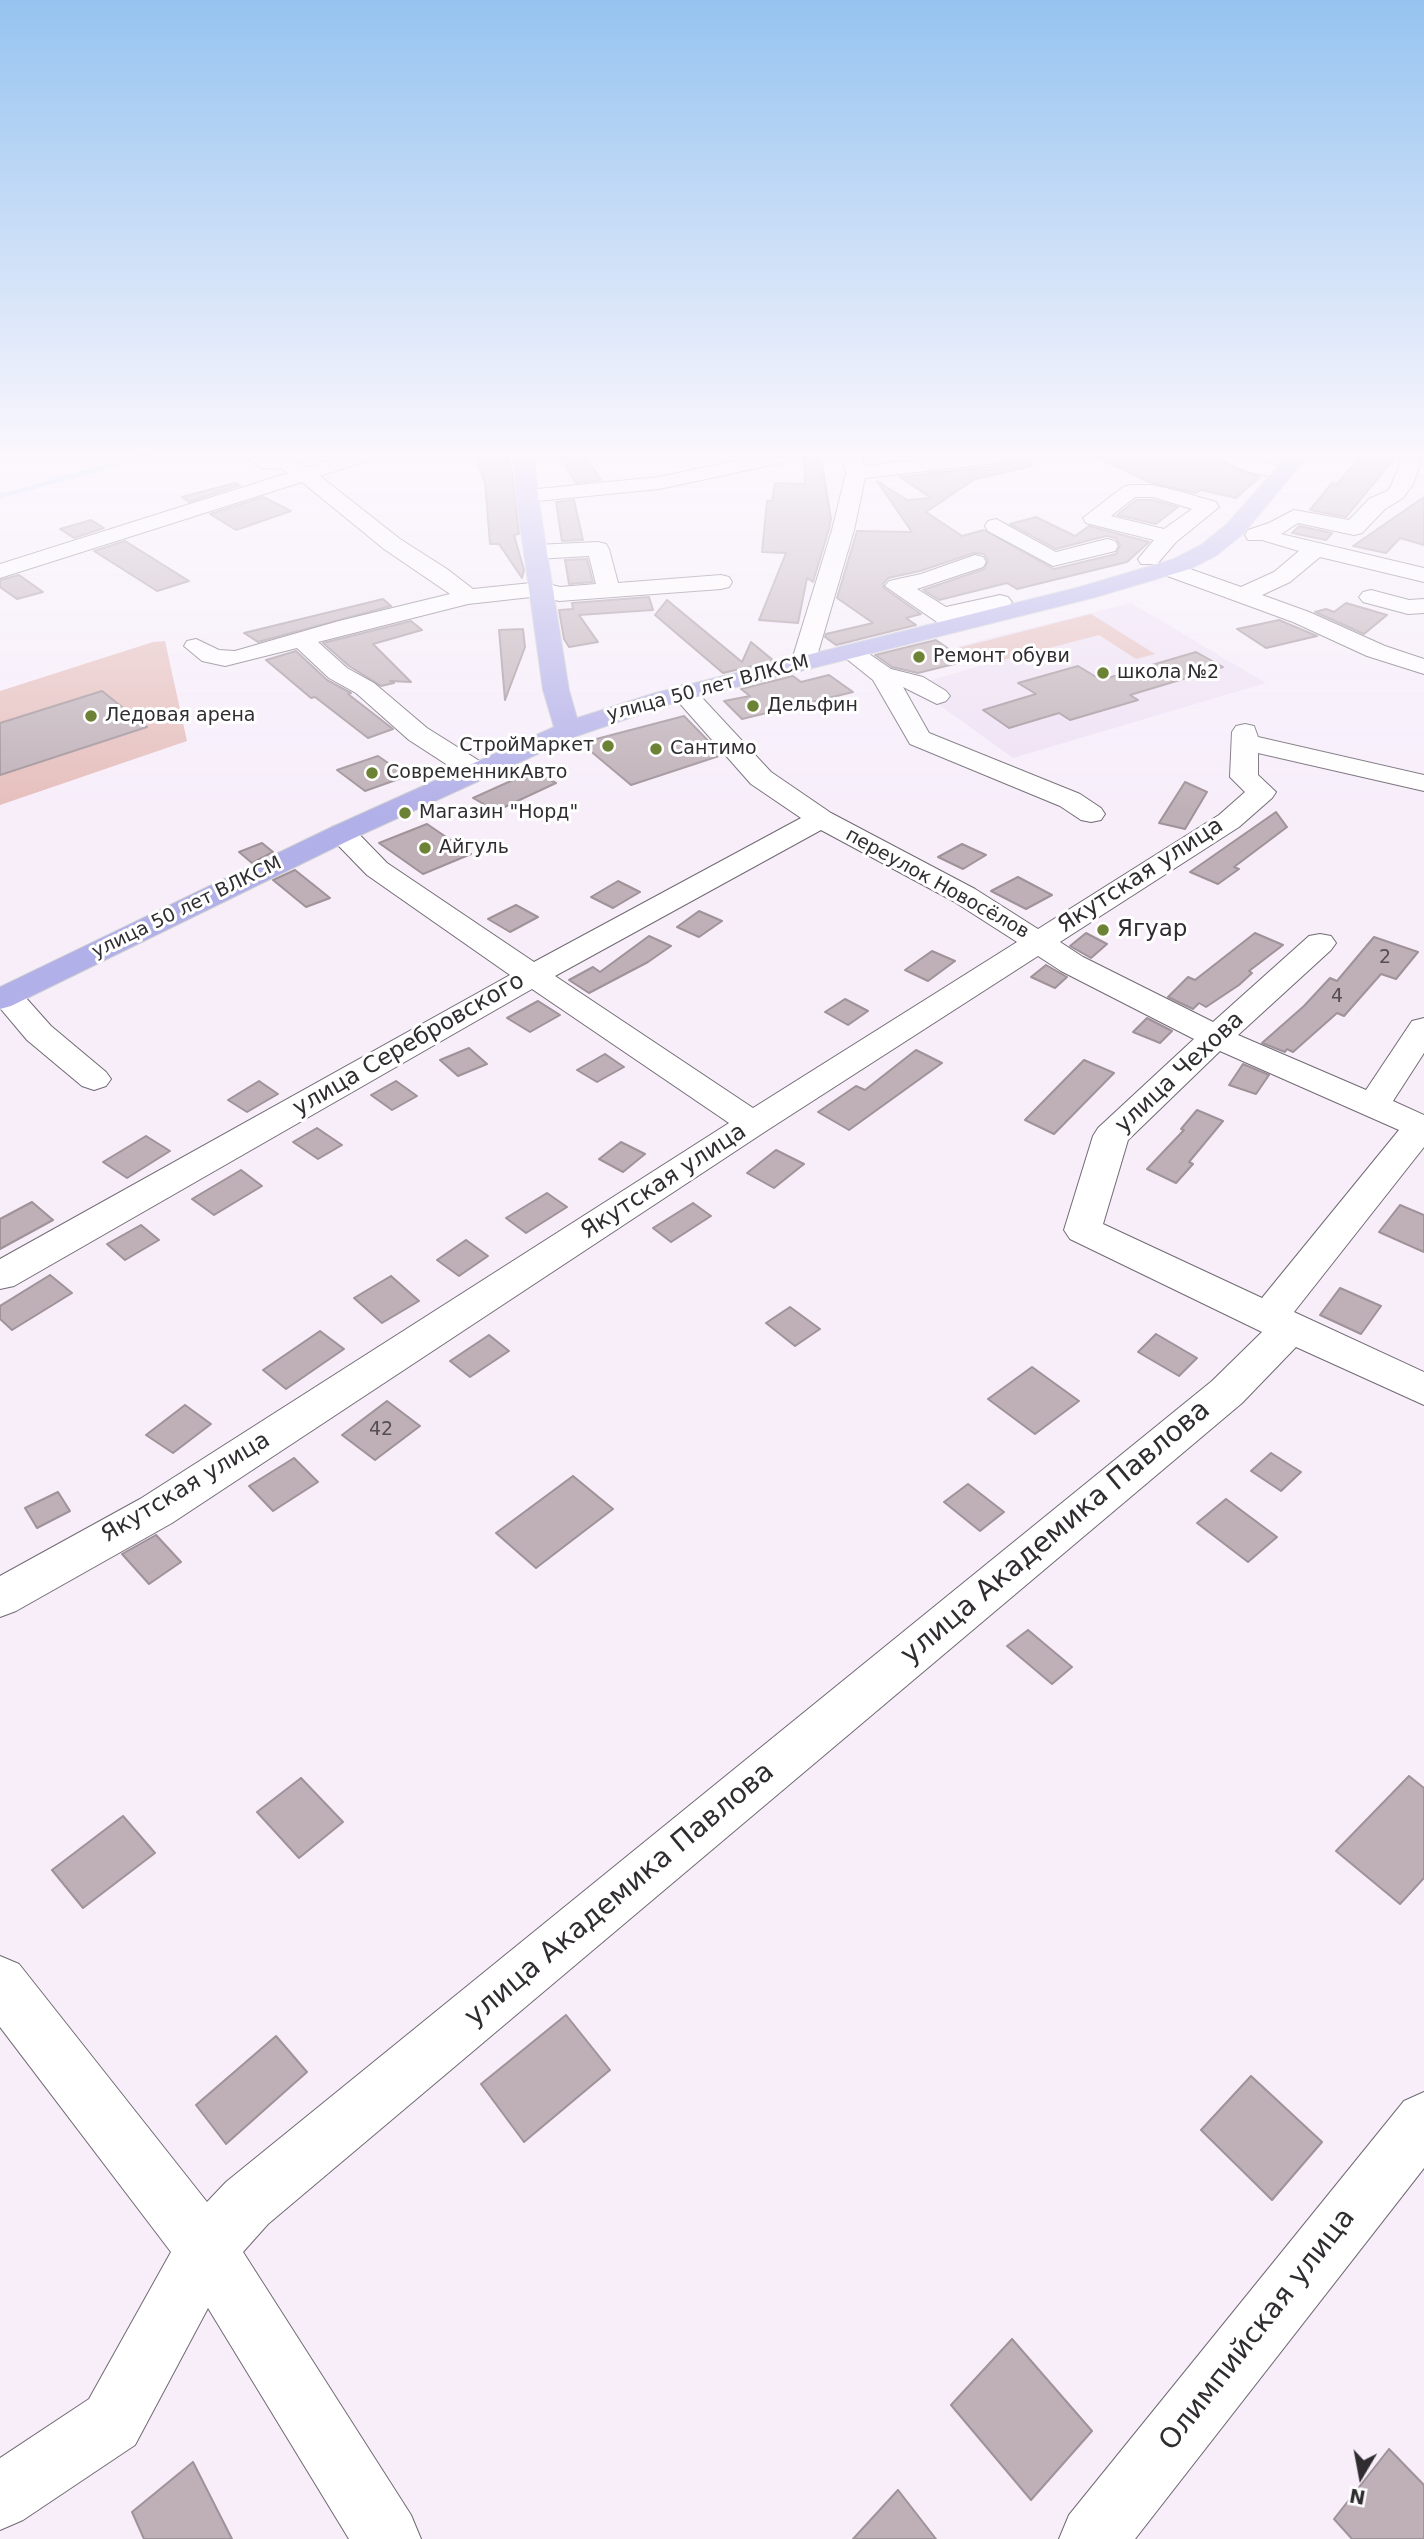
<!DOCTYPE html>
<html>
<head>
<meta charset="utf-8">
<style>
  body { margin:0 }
  #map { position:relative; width:1424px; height:2539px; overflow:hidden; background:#f7eefa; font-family:"DejaVu Sans",sans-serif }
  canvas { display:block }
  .north { position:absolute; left:1326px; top:2441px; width:70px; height:70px; -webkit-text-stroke:5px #fff; paint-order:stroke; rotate:190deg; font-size:19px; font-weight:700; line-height:28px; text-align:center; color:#302d31 }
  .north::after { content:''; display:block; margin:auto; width:24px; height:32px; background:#302d31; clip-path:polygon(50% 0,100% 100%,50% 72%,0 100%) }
</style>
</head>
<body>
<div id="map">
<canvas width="1424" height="2539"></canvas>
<div class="north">N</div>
</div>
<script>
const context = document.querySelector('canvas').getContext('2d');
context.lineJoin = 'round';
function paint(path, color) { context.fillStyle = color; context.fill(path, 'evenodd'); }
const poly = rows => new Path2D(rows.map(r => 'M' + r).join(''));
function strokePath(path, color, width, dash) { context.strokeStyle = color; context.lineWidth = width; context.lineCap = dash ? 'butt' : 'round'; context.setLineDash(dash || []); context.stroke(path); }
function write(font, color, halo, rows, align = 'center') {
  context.font = font + ' "DejaVu Sans",sans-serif'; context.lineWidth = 6; context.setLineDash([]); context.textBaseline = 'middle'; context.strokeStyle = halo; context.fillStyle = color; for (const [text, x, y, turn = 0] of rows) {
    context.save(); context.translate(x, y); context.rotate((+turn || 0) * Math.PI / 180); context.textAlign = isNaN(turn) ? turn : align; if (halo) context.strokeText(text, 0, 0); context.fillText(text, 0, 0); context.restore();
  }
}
paint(poly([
  [1131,603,1266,683,1013,758,935,702,928,681,983,665,958,646]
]), '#eee1f3');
paint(poly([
  [1091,614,1155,654,1136,659,1099,635,984,665,958,648],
  [165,641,187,741,0,805,0,691,153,642]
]), '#e5bebb');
strokePath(poly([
  [0,496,143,457]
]), '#b9d9fb', 4.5);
const building = poly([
  [475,457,507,457,512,471,519,534,514,535,524,570,522,578,499,544,490,544,485,482,475,457],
  [560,457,586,457,601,480,576,483,560,457],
  [804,457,821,457,831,519,829,529,813,582,807,578,798,623,759,620,786,553,762,552,767,501,772,501,775,483,805,484,804,457],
  [1008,457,1031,457,1032,466,975,479,926,512,962,536,984,530,1054,569,1116,554,1120,545,1116,538,1106,536,1056,549,1010,524,1036,517,1075,536,1089,526,1149,542,1127,562,1017,589,1007,583,939,600,923,590,984,569,988,561,984,554,974,553,920,571,888,578,883,584,884,588,921,614,906,618,916,625,836,645,825,637,826,634,873,623,837,598,857,531,912,532,877,481,907,500,931,498,900,477,995,466,1004,463,1008,457],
  [1097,457,1217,457,1222,463,1260,477,1236,498,1201,490,1196,493,1149,482,1097,457],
  [1360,457,1393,460,1346,517,1310,510,1332,483,1337,484,1360,457],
  [235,483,240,485,189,502,182,497,235,483],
  [263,497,291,511,236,530,210,514,263,497],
  [1424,497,1424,545,1400,538,1386,553,1353,546,1424,497],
  [574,500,583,540,562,541,556,502,574,500],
  [1136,500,1153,500,1178,507,1156,524,1117,515,1136,500],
  [91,520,104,528,74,538,60,529,91,520],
  [1299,526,1332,533,1326,540,1292,533,1299,526],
  [125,541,189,581,157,591,94,551,125,541],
  [587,559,593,582,569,584,565,560,587,559],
  [19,575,43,592,17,599,0,587,0,580,19,575],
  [649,597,653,610,579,615,598,642,569,647,564,639,559,610,573,609,572,603,649,597],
  [383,599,391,606,258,642,244,633,383,599],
  [667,600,742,662,751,642,774,661,723,673,655,615,667,600],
  [1346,603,1387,615,1364,634,1315,612,1326,609,1334,612,1346,603],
  [1279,620,1317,636,1266,648,1237,629,1279,620],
  [411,621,422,630,373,644,411,682,390,681,394,683,381,686,349,666,323,643,411,621],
  [523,629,525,647,505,700,499,630,523,629],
  [936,640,966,661,918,673,892,667,875,655,936,640],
  [296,651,327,680,351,693,348,694,393,729,368,738,315,697,311,698,266,660,296,651],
  [1196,652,1223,667,1130,695,1138,700,1070,720,1059,713,1009,728,983,710,1036,694,1018,683,1078,666,1101,680,1196,652],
  [829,675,853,692,742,719,724,701,750,696,741,689,793,676,801,682,829,675],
  [102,691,147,727,0,775,0,723,102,691],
  [684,716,722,755,631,785,581,743,684,716],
  [378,756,407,776,365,791,337,770,378,756],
  [533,771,556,783,496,811,473,798,533,771],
  [1185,782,1207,792,1185,829,1159,823,1185,782],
  [1276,812,1287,827,1234,867,1239,869,1218,884,1190,872,1276,812],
  [427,824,471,854,423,874,379,843,427,824],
  [262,843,273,852,252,863,239,852,262,843],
  [962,844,986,855,963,869,938,857,962,844],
  [295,870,330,898,306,907,273,880,295,870],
  [1018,877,1052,895,1026,909,991,891,1018,877],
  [618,881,640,892,613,908,591,897,618,881],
  [516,905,538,917,510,932,488,919,516,905],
  [699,911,722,921,699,937,677,927,699,911],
  [1086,933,1107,944,1091,958,1070,946,1086,933],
  [1255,933,1283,945,1249,971,1252,973,1239,985,1206,1007,1199,1003,1193,1009,1168,997,1188,977,1195,980,1255,933],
  [649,936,671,946,648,962,589,993,569,980,593,967,600,972,649,936],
  [1374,937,1418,952,1396,979,1381,974,1344,1016,1337,1013,1293,1052,1287,1049,1285,1052,1262,1043,1304,1006,1330,978,1337,981,1374,937],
  [932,951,955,961,928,981,905,970,932,951],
  [1046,965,1067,977,1055,988,1031,977,1046,965],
  [845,999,868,1011,848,1025,825,1012,845,999],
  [538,1001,560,1015,530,1032,507,1018,538,1001],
  [1147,1018,1172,1031,1160,1043,1133,1032,1147,1018],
  [469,1048,487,1064,458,1076,440,1060,469,1048],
  [916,1050,942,1063,849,1130,818,1112,856,1086,865,1090,916,1050],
  [605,1054,624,1067,597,1082,577,1070,605,1054],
  [1084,1060,1114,1073,1054,1134,1025,1120,1084,1060],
  [1243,1064,1269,1075,1256,1094,1229,1085,1243,1064],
  [259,1081,278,1094,247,1112,228,1100,259,1081],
  [396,1081,417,1096,392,1110,371,1095,396,1081],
  [1197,1110,1223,1121,1189,1162,1193,1164,1176,1183,1147,1169,1184,1130,1181,1129,1197,1110],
  [317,1128,342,1145,318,1159,293,1142,317,1128],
  [146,1136,170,1151,127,1178,103,1162,146,1136],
  [621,1142,645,1154,623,1172,599,1159,621,1142],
  [776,1150,804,1164,774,1188,747,1173,776,1150],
  [241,1170,262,1186,214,1215,192,1199,241,1170],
  [547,1193,567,1207,526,1233,506,1218,547,1193],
  [32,1202,53,1220,0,1249,0,1219,32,1202],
  [693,1203,711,1216,671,1242,653,1228,693,1203],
  [1400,1205,1424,1215,1424,1252,1379,1232,1400,1205],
  [141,1225,159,1240,125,1260,107,1244,141,1225],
  [466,1240,488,1256,459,1276,437,1260,466,1240],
  [50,1275,72,1293,12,1330,0,1319,0,1306,50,1275],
  [391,1276,419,1301,382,1323,354,1298,391,1276],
  [1340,1288,1381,1306,1361,1334,1320,1315,1340,1288],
  [790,1307,820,1329,795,1346,766,1323,790,1307],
  [320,1331,344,1349,286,1389,263,1370,320,1331],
  [1156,1334,1197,1358,1179,1376,1138,1352,1156,1334],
  [489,1335,509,1351,470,1377,450,1361,489,1335],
  [1032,1367,1079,1401,1035,1434,988,1399,1032,1367],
  [387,1401,420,1426,375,1460,342,1435,387,1401],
  [185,1405,211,1424,173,1453,146,1435,185,1405],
  [1271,1453,1301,1472,1281,1491,1251,1471,1271,1453],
  [294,1458,318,1482,273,1511,249,1486,294,1458],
  [573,1476,613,1509,536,1568,496,1533,573,1476],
  [968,1484,1004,1512,980,1531,944,1502,968,1484],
  [58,1492,70,1511,37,1528,25,1508,58,1492],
  [1226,1499,1277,1537,1248,1562,1197,1523,1226,1499],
  [156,1535,181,1562,149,1584,122,1554,156,1535],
  [1028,1630,1072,1667,1052,1684,1007,1646,1028,1630],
  [1409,1776,1424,1788,1424,1878,1400,1904,1336,1851,1409,1776],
  [301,1778,343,1822,299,1858,257,1812,301,1778],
  [123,1816,155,1853,83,1908,52,1870,123,1816],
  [566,2015,610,2070,524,2142,481,2084,566,2015],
  [276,2036,307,2072,226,2144,196,2105,276,2036],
  [1251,2076,1322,2142,1272,2200,1201,2130,1251,2076],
  [1012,2339,1092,2431,1031,2500,951,2405,1012,2339],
  [1389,2449,1424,2485,1424,2539,1352,2539,1334,2519,1389,2449],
  [193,2462,232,2539,144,2539,132,2512,193,2462],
  [898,2490,936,2539,853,2539,898,2490]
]);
paint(building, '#beb0b6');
strokePath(building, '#9f9298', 2);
const minor = poly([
  [247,457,286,457,307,467,339,457,370,457,367,461,320,476,400,539,447,569,473,589,541,582,560,587,596,584,589,556,535,559,527,557,524,552,527,547,535,545,598,542,606,544,609,549,618,583,721,575,729,577,732,582,729,587,721,589,559,601,540,596,468,604,318,642,347,668,374,683,427,728,486,765,490,771,486,777,476,779,466,777,409,740,356,693,329,678,297,648,225,666,202,661,184,646,187,641,196,639,219,650,235,651,339,621,450,594,384,549,302,482,0,578,0,564,288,473,282,469,260,468,247,457],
  [752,457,791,457,788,461,781,463,659,489,527,502,520,500,516,496,520,492,527,490,659,477,752,457],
  [842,457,862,457,864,466,942,457,1005,457,1002,461,995,463,865,478,854,530,815,663,812,668,803,670,794,668,791,663,832,530,846,473,842,457],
  [1220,457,1246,457,1290,469,1293,473,1290,477,1283,479,1249,472,1223,461,1220,457],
  [1399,457,1419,457,1421,462,1413,484,1403,498,1385,509,1362,533,1354,535,1298,523,1281,534,1424,568,1424,582,1320,557,1290,582,1262,595,1309,612,1385,646,1424,659,1424,674,1367,656,1293,622,1162,574,1159,569,1162,564,1170,562,1241,587,1274,572,1299,551,1262,540,1248,540,1245,535,1248,530,1269,523,1294,510,1349,520,1369,499,1389,490,1401,462,1399,457],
  [1130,485,1153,485,1182,492,1216,502,1219,507,1176,542,1157,564,1141,564,1138,559,1154,540,1086,523,1083,518,1123,487,1130,485],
  [1135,497,1153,497,1192,509,1164,529,1111,516,1135,497],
  [996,519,1056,552,1107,539,1115,541,1118,546,1115,551,1053,566,988,531,985,526,988,521,996,519],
  [975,555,983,557,986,562,983,567,917,589,946,607,1000,595,1008,597,1012,602,1008,607,962,618,967,624,963,629,955,631,947,629,885,586,889,581,921,574,975,555],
  [1371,590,1409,600,1424,599,1424,613,1408,614,1363,602,1359,597,1363,592,1371,590],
  [850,645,859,647,891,669,923,677,946,691,950,696,946,701,937,704,903,687,929,733,1080,794,1101,808,1105,814,1101,820,1091,822,1081,820,1060,806,910,744,873,680,838,652,841,647,850,645],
  [684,685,693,688,771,772,831,813,975,889,1038,929,1219,815,1245,792,1230,777,1232,732,1236,726,1245,724,1254,726,1258,737,1424,775,1424,791,1258,753,1258,775,1276,792,1272,798,1239,827,1060,942,1083,957,1213,1022,1309,936,1320,934,1331,936,1336,943,1331,950,1238,1035,1366,1090,1412,1021,1424,1018,1424,1053,1393,1101,1424,1115,1424,1147,1294,1312,1424,1372,1424,1405,1296,1347,1242,1403,268,2224,243,2252,411,2515,421,2539,349,2539,208,2308,135,2445,23,2520,0,2530,0,2458,89,2399,171,2252,0,2027,0,1956,19,1964,207,2202,226,2182,1212,1381,1262,1332,1070,1239,1064,1230,1093,1136,1098,1128,1194,1039,1061,971,1038,956,766,1131,172,1523,16,1611,0,1617,0,1576,140,1499,729,1123,532,989,14,1286,0,1289,0,1259,510,975,367,875,332,839,328,833,332,827,342,824,352,827,387,863,534,962,801,818,751,784,675,698,671,693,675,688,684,685],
  [821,830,953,901,1017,942,753,1108,555,976,821,830],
  [1220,1051,1399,1130,1262,1298,1103,1224,1128,1140,1220,1051],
  [7,986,18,989,51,1026,106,1072,111,1079,106,1086,94,1090,82,1086,27,1040,0,1008,0,988,7,986],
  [1424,2092,1424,2168,1135,2539,1059,2539,1069,2515,1404,2101,1424,2092]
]);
const major = poly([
  [514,457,534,457,538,496,569,690,577,718,655,693,1080,587,1174,559,1201,545,1227,524,1286,457,1307,457,1243,534,1217,555,1190,569,1096,597,673,703,577,736,352,839,11,1006,0,1009,0,987,332,827,554,727,543,690,516,496,514,457]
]);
strokePath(minor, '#716a74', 2);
strokePath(major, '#d1d1d2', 2);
paint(minor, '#fff');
paint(major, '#b2b0e8');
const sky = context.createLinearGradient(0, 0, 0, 812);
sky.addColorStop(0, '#95c3f0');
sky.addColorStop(0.56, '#fbf7fd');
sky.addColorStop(1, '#fbf7fd00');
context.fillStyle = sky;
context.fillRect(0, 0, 1424, 812);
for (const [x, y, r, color] of [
  [919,657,7,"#6c8234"],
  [1103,673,7,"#6c8234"],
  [753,706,7,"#6c8234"],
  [91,716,7,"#6c8234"],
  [608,746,7,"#6c8234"],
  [656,749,7,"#6c8234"],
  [372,773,7,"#6c8234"],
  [405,813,7,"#6c8234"],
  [425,848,7,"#6c8234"],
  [1103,930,7,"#6c8234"]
]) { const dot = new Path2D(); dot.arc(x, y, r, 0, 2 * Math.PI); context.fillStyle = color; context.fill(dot); strokePath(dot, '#fff', 2.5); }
write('19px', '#302d31', '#fff', [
  ["Ремонт обуви",933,657],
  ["школа №2",1117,673],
  ["Дельфин",767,706],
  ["Ледовая арена",105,716],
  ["СтройМаркет",594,746,"right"],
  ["Сантимо",670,749],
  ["СовременникАвто",386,773],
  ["Магазин \"Норд\"",419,813],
  ["Айгуль",439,848]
], 'left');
write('19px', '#302d31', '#fff', [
  ["улица 50 лет ВЛКСМ",708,689,-15],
  ["переулок Новосёлов",937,884,29],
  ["улица 50 лет ВЛКСМ",187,908,-26]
]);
write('19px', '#544e52', null, [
  ["2",1385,958],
  ["4",1337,997],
  ["42",381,1430]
]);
write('23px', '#302d31', '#fff', [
  ["Якутская улица",1141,876,-33],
  ["улица Серебровского",409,1045,-30],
  ["улица Чехова",1180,1073,-43],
  ["Якутская улица",664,1182,-33],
  ["Якутская улица",186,1488,-31]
]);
write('23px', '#302d31', '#fff', [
  ["Ягуар",1117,930]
], 'left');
write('28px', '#302d31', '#fff', [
  ["улица Академика Павлова",1056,1533,-40],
  ["улица Академика Павлова",620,1895,-40],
  ["Олимпийская улица",1258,2330,-52]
]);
</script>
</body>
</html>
